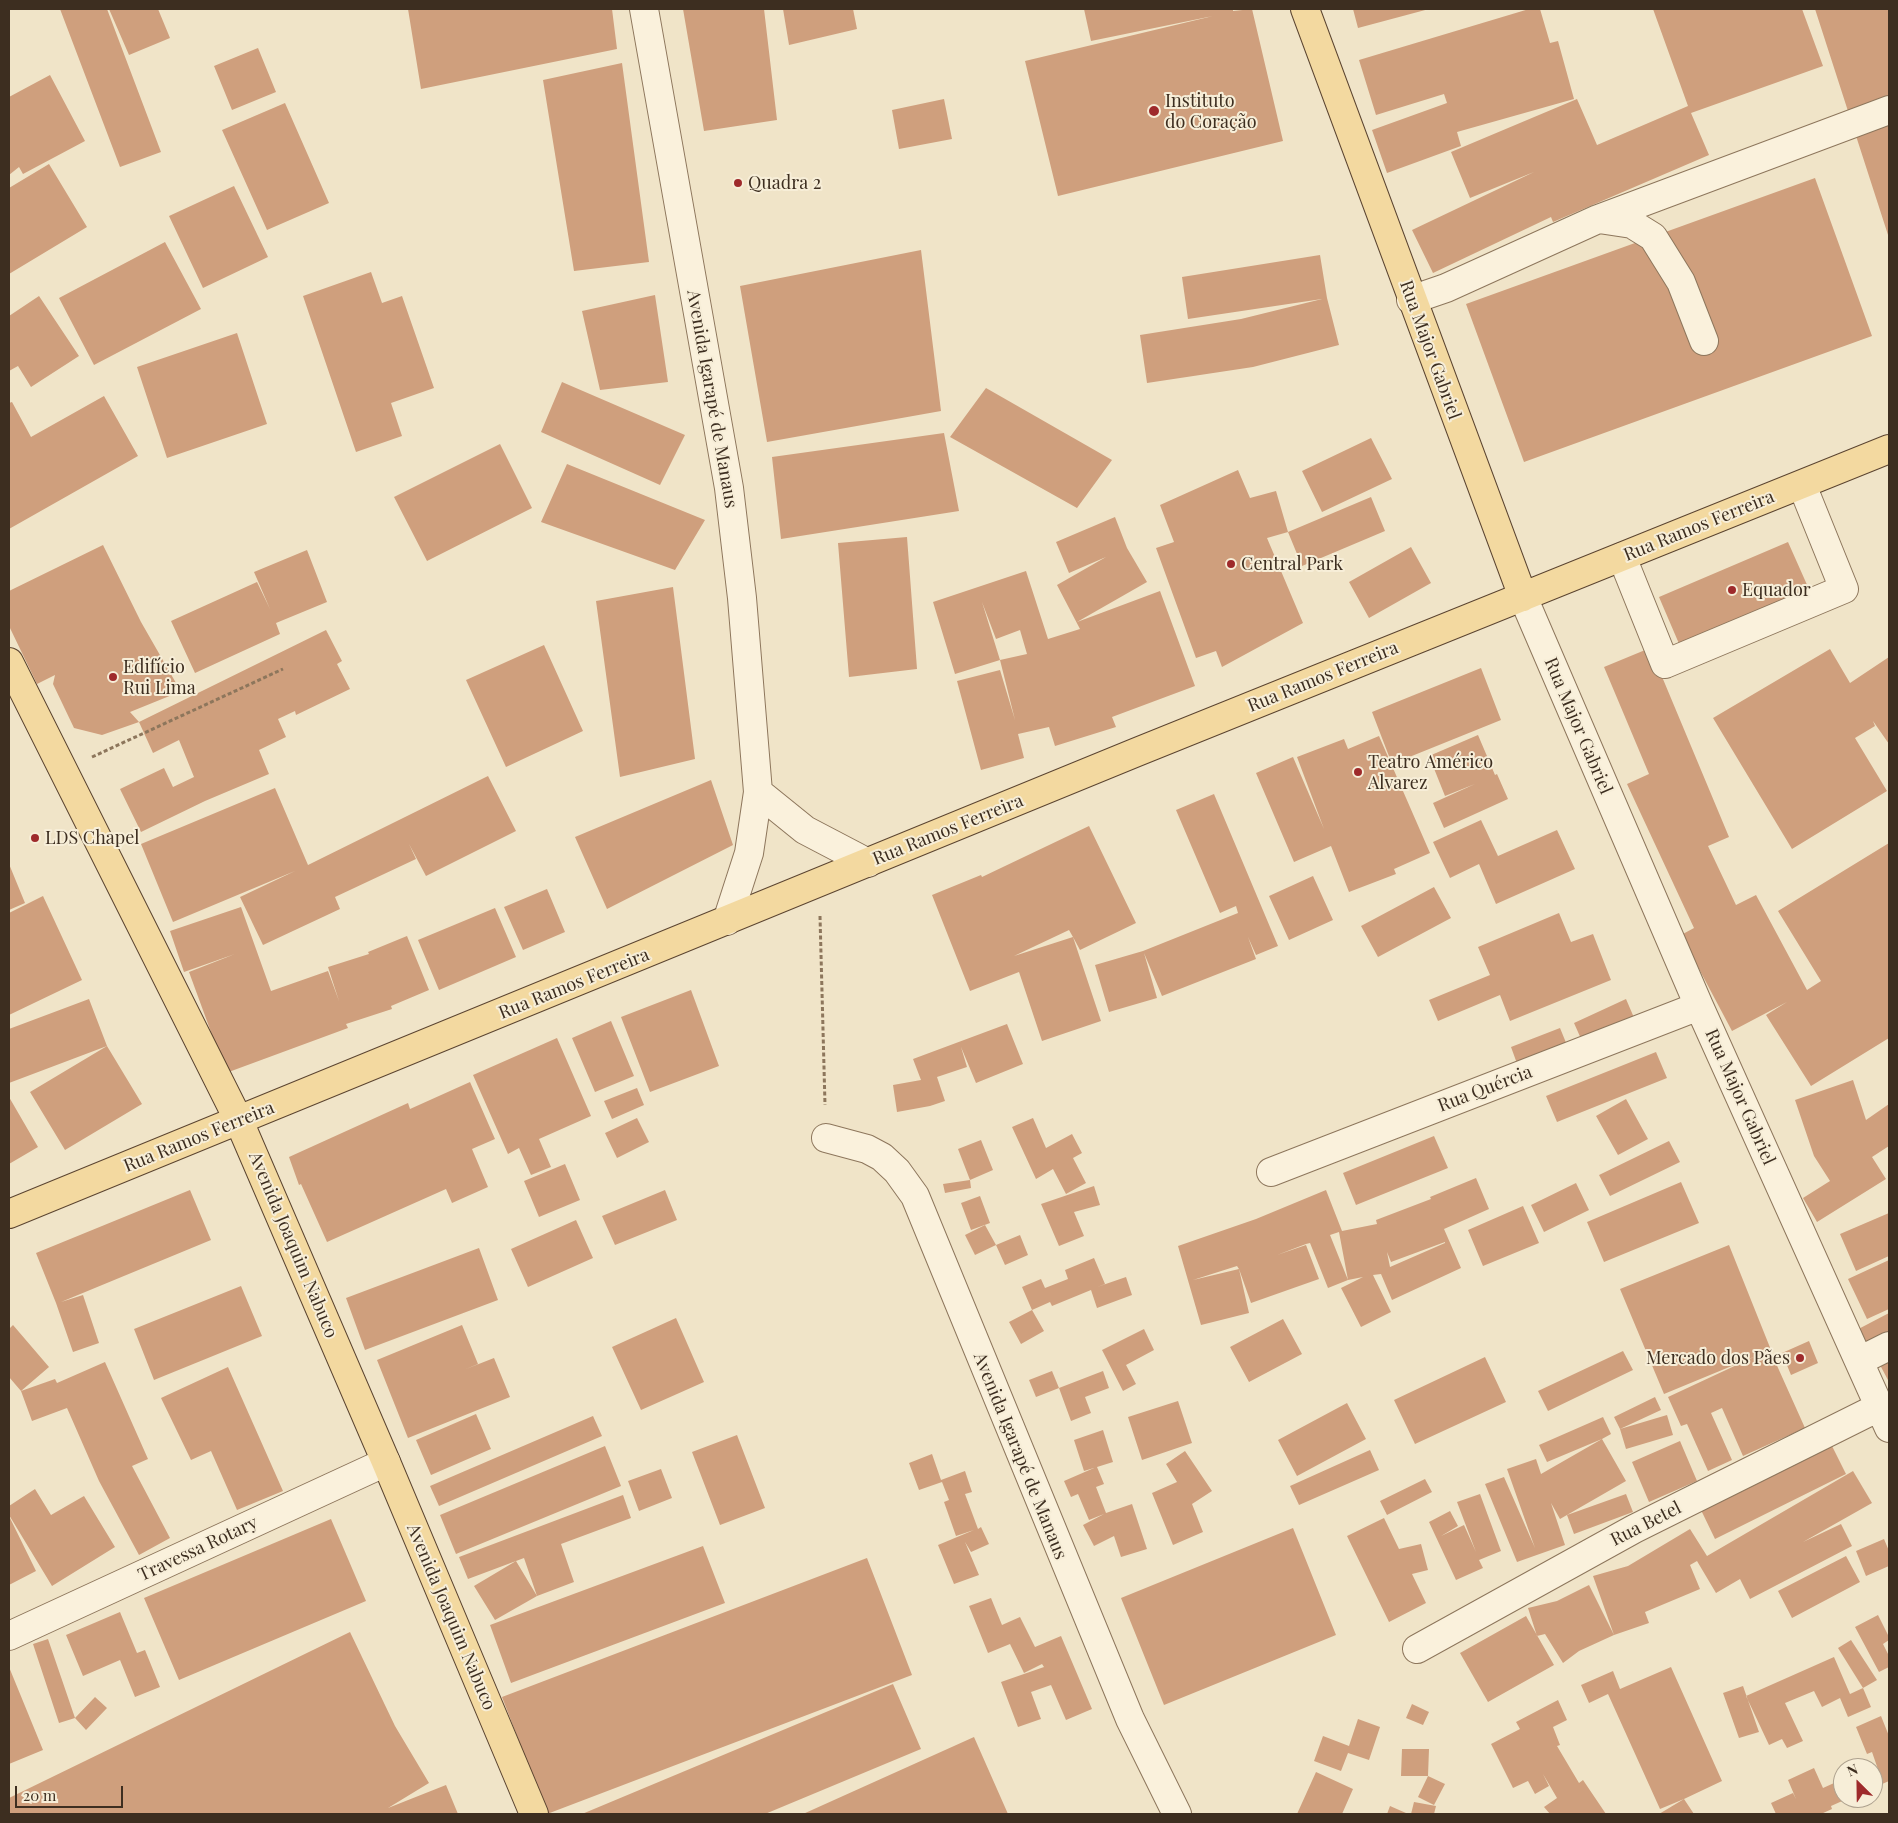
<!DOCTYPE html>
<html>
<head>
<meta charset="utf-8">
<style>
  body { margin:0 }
  #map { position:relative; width:1898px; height:1823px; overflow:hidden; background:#f0e4c8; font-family:"Playfair Display",serif }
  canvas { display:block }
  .frame { position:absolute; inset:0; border:10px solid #3d2e20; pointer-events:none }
  .north { position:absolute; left:1833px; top:1758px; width:50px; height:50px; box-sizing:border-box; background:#f7eed8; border:1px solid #ada18e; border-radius:50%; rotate:337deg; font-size:14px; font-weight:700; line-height:20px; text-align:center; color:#3d2e20 }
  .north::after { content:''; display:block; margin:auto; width:18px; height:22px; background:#9e2a2b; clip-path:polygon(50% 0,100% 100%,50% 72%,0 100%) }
  .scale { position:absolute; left:15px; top:1786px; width:108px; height:22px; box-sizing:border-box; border:2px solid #3d2e20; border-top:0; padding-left:6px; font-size:15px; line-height:18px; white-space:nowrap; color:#3d2e20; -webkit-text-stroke:4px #f7eed8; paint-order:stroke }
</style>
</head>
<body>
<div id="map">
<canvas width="1898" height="1823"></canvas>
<div class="frame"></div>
<div class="north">N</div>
<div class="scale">20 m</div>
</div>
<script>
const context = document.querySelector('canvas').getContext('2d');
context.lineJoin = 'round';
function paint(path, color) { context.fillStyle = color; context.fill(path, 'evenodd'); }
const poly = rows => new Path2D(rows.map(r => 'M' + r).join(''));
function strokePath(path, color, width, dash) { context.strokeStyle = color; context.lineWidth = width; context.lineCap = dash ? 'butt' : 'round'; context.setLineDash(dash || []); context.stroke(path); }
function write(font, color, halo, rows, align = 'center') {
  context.font = font + ' "Playfair Display",serif'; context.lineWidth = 4; context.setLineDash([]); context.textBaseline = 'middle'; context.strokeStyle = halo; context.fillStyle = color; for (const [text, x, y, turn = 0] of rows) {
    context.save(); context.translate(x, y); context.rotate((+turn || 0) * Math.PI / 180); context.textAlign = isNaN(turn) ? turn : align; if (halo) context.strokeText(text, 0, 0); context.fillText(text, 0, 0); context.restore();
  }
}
paint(poly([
  [60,9,107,9,161,152,120,167],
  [109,9,158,9,170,38,129,55],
  [408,9,612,9,617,49,421,89],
  [683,9,764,9,777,120,704,131],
  [783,9,853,9,857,29,789,45],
  [1084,9,1233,9,1233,11,1252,9,1283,141,1058,196,1025,61,1213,16,1091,41],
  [1353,9,1429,9,1358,28],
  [1529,9,1540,9,1550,43,1558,41,1574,99,1457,132,1461,146,1387,173,1372,130,1447,103,1444,94,1376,115,1359,60],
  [1653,9,1802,9,1823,66,1691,113,1709,155,1553,222,1551,217,1433,273,1412,230,1534,172,1470,198,1451,152,1577,99,1597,145,1688,106],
  [1815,9,1889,9,1889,238],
  [258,48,276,92,232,110,214,66],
  [622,63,649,262,574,271,543,80],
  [50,75,85,141,23,174,19,167,9,175,9,97],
  [944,99,952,139,899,149,892,110],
  [285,103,329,203,267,230,222,130],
  [49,164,87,227,9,274,9,188],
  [1815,178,1872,336,1524,462,1466,304],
  [234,186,268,257,203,288,169,216],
  [165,242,201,309,94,365,59,298],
  [921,250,941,411,767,442,740,286],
  [1320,255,1327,298,1339,345,1253,367,1147,383,1140,335,1241,319,1322,299,1188,319,1182,277],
  [371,272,382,303,402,296,434,388,391,403,402,436,356,452,303,296],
  [655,295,668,382,600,390,582,311],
  [39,296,79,356,31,387,18,366,9,371,9,316],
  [237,333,267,424,167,458,137,367],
  [562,382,685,435,660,485,541,432],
  [986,388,1112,460,1077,508,950,437],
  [104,396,138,456,9,529,9,403,12,402,31,437],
  [944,433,959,511,781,539,772,457],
  [1371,438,1392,479,1322,512,1302,471],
  [500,444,532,508,427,561,394,497],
  [567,464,705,520,675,570,541,522],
  [1238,470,1250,498,1276,491,1288,532,1267,538,1303,623,1222,667,1216,651,1196,658,1156,548,1174,542,1160,505],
  [1371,497,1385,531,1302,566,1288,532],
  [1115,517,1127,548,1147,582,1077,622,1160,591,1195,686,1112,717,1116,727,1055,746,1049,727,1018,734,1024,758,981,770,957,681,1000,670,1015,720,1000,660,955,674,933,602,1026,571,1048,639,1080,629,1057,585,1106,557,1069,573,1056,542],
  [982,602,996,639,1020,630,1027,654,1000,660],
  [907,537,917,669,849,677,838,543],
  [1788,542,1812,596,1683,653,1659,597],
  [103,545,141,622,176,683,172,695,130,712,139,722,102,735,74,728,53,684,55,675,37,684,9,626,9,591],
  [1411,547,1431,583,1369,618,1349,582],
  [307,550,327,602,276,623,280,634,195,673,171,621,257,582,270,609,254,572],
  [673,587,695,759,620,777,596,601],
  [326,630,342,661,337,664,350,689,296,715,295,711,278,719,286,737,259,750,269,774,205,801,141,832,120,789,164,768,173,787,194,777,179,740,153,753,139,722],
  [544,645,583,731,506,767,466,680],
  [1650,648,1729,837,1708,846,1736,905,1756,895,1807,990,1821,981,1778,911,1889,843,1889,1038,1811,1086,1766,1015,1787,1002,1732,1031,1681,935,1694,928,1627,784,1649,774,1604,667],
  [1830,649,1850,683,1889,657,1889,744,1873,721,1875,726,1855,738,1887,791,1792,849,1713,718],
  [1481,668,1501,720,1392,764,1372,712],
  [1478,735,1495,775,1497,774,1508,799,1444,828,1433,803,1475,784,1445,796,1429,756],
  [1379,736,1430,853,1394,869,1396,874,1349,892,1331,846,1294,862,1256,773,1293,757,1324,829,1297,757,1344,739,1348,749],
  [488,776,516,831,426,876,409,844,416,859,335,897,340,909,263,945,240,897,295,871,173,922,141,844,275,788,308,865],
  [711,780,733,845,607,909,575,837],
  [1214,794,1278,946,1256,955,1248,937,1256,959,1162,996,1144,953,1157,998,1109,1012,1095,965,1143,951,1238,913,1236,906,1220,913,1176,810],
  [1481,820,1498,856,1557,830,1575,869,1496,904,1479,864,1450,878,1433,842],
  [1089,826,1136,923,1080,950,1073,937,1101,1021,1042,1041,1019,972,970,991,932,895,981,875,982,877],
  [1069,930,1073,937,1014,956],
  [9,864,25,903,9,910],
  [1313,876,1333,920,1289,940,1269,896],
  [1434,887,1451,918,1378,957,1361,926],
  [547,889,565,932,523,950,504,907],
  [43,896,82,980,9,1015,9,913],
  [241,907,271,991,328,971,339,1001,328,967,369,954,368,952,407,936,429,990,391,1006,392,1009,346,1024,348,1028,226,1073,189,972,235,954,184,972,170,931],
  [495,908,516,957,439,990,418,940],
  [1559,913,1571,942,1593,934,1611,980,1510,1021,1500,995,1438,1021,1429,1000,1490,975,1478,947],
  [691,990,719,1066,650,1092,621,1017],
  [89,999,107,1046,142,1104,65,1150,30,1092,107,1046,9,1083,9,1029],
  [1626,999,1638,1027,1586,1050,1574,1023],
  [611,1021,634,1076,595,1092,572,1038],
  [1007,1024,1023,1064,976,1083,961,1047,967,1067,937,1077,945,1101,930,1106,897,1112,893,1085,921,1080,913,1059],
  [1560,1028,1569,1050,1519,1069,1511,1047],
  [557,1038,591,1116,539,1139,551,1167,531,1175,519,1148,508,1154,473,1075],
  [1656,1052,1667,1078,1557,1122,1546,1096],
  [1853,1080,1866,1120,1889,1104,1889,1146,1872,1157,1886,1179,1817,1222,1803,1198,1830,1181,1814,1156,1795,1100],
  [470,1082,495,1139,472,1149,488,1187,452,1203,446,1189,327,1242,301,1184,299,1185,289,1157,408,1103,410,1109],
  [637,1088,644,1105,612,1119,604,1101],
  [9,1097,38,1147,9,1164],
  [1626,1099,1648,1139,1618,1155,1596,1116],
  [637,1118,649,1142,617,1158,605,1133],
  [1033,1118,1046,1148,1072,1134,1082,1153,1073,1158,1086,1183,1066,1194,1053,1169,1036,1179,1012,1127],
  [1434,1136,1448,1168,1356,1205,1343,1173],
  [981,1140,993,1170,970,1180,971,1188,945,1193,943,1184,970,1180,958,1149],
  [1669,1141,1680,1162,1610,1196,1599,1175],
  [565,1164,580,1200,539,1217,524,1181],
  [1476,1178,1489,1209,1444,1229,1461,1268,1392,1300,1381,1274,1373,1275,1391,1312,1361,1327,1341,1288,1363,1277,1348,1280,1339,1232,1330,1235,1348,1280,1328,1288,1310,1243,1306,1244,1277,1255,1306,1245,1319,1279,1251,1303,1239,1269,1249,1313,1201,1325,1178,1246,1256,1219,1326,1190,1342,1231,1377,1224,1376,1220,1431,1199,1430,1197],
  [1445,1242,1445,1243,1390,1267,1387,1252,1391,1262],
  [1237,1266,1239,1269,1193,1280],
  [1681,1182,1699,1223,1604,1262,1587,1222],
  [1576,1183,1589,1210,1544,1232,1531,1205],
  [1094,1186,1100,1205,1074,1212,1084,1236,1059,1246,1041,1204],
  [190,1190,211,1240,61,1302,83,1295,99,1343,73,1352,56,1303,36,1253],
  [665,1190,677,1220,615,1245,602,1216],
  [980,1196,990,1223,971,1230,961,1203],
  [1523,1206,1539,1243,1483,1266,1468,1230],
  [1889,1213,1889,1256,1856,1271,1840,1234],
  [576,1220,593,1258,528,1287,511,1249],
  [985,1225,996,1245,1020,1235,1028,1255,1005,1265,996,1245,975,1255,965,1235],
  [1729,1245,1771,1350,1770,1350,1805,1428,1743,1456,1722,1408,1711,1413,1732,1460,1708,1471,1687,1424,1681,1426,1668,1397,1756,1356,1664,1394,1620,1289],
  [479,1248,498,1300,365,1350,346,1298],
  [1094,1258,1105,1284,1097,1287,1126,1277,1132,1295,1097,1308,1091,1290,1052,1306,1050,1302,1032,1310,1022,1287,1041,1279,1045,1288,1068,1279,1065,1270],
  [1889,1260,1889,1309,1867,1319,1848,1279],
  [241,1286,262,1336,154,1380,134,1329],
  [1032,1310,1044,1331,1021,1344,1009,1322],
  [1889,1313,1889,1382,1880,1365,1847,1335],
  [676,1318,704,1382,641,1410,612,1347],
  [1283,1319,1302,1354,1249,1382,1230,1347],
  [13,1325,49,1367,21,1391,55,1379,57,1383,105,1362,148,1459,132,1466,170,1538,139,1555,99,1481,67,1408,32,1421,21,1391,9,1377,9,1329],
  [462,1325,478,1364,466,1369,494,1358,510,1397,408,1438,377,1360],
  [1144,1329,1154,1350,1126,1365,1136,1384,1123,1391,1102,1350],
  [1809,1341,1818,1363,1791,1375,1782,1353],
  [1623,1351,1633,1370,1548,1411,1538,1391],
  [1485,1357,1506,1402,1415,1444,1394,1400],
  [228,1367,283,1491,237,1510,211,1451,191,1460,161,1398],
  [1052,1371,1059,1388,1103,1371,1109,1388,1085,1397,1091,1413,1071,1421,1059,1388,1036,1397,1029,1380],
  [1655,1397,1661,1410,1620,1429,1614,1417],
  [1178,1401,1192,1443,1142,1460,1128,1417],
  [1347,1403,1366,1439,1297,1476,1278,1440],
  [476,1414,491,1449,431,1475,416,1440],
  [1667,1415,1673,1435,1626,1449,1620,1429],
  [593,1416,602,1436,439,1506,430,1486],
  [1603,1417,1611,1434,1602,1439,1626,1481,1560,1519,1551,1503,1565,1545,1517,1562,1485,1484,1504,1477,1535,1548,1507,1469,1536,1459,1541,1474,1602,1439,1547,1462,1539,1445],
  [1103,1430,1113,1462,1097,1467,1104,1484,1096,1487,1106,1513,1132,1504,1147,1549,1121,1557,1114,1536,1094,1546,1083,1525,1104,1514,1089,1520,1078,1494,1071,1497,1064,1481,1094,1468,1084,1471,1074,1440],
  [737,1435,765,1508,720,1525,692,1452],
  [1680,1441,1697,1481,1649,1502,1632,1462],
  [605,1446,621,1486,456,1554,440,1515],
  [1832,1446,1846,1474,1715,1539,1701,1510],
  [1370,1450,1379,1470,1299,1505,1290,1486],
  [1185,1451,1212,1491,1192,1504,1203,1532,1173,1545,1152,1493,1177,1482,1166,1464],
  [932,1454,941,1480,965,1471,972,1492,965,1494,978,1529,981,1527,989,1544,971,1552,965,1542,979,1575,954,1584,938,1545,974,1530,956,1536,944,1502,949,1500,942,1482,919,1490,909,1463],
  [661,1469,672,1498,639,1511,628,1481],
  [1853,1471,1872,1503,1803,1542,1841,1524,1852,1546,1750,1599,1740,1579,1716,1593,1697,1561,1690,1565,1700,1589,1645,1612,1649,1623,1614,1635,1593,1576,1628,1566,1690,1529,1707,1556],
  [1425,1479,1432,1492,1387,1515,1380,1501],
  [35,1489,51,1515,84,1496,115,1547,52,1586,9,1515,9,1506],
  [1480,1494,1501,1551,1479,1560,1483,1568,1456,1580,1429,1522,1450,1511,1458,1526,1441,1536,1464,1525,1476,1552,1457,1502],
  [1626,1494,1633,1512,1574,1534,1567,1515],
  [623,1495,631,1518,561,1544,574,1582,537,1596,524,1558,468,1579,459,1557],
  [9,1516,36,1571,9,1585],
  [1384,1518,1399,1549,1421,1544,1428,1570,1412,1574,1426,1603,1389,1622,1347,1536],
  [331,1519,366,1601,179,1680,144,1598],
  [1293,1528,1336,1635,1164,1705,1121,1598],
  [1884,1539,1889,1551,1889,1566,1866,1576,1856,1551],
  [703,1546,725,1603,511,1683,490,1625],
  [1846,1556,1860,1582,1792,1618,1778,1591],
  [867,1558,912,1675,547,1814,502,1697],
  [516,1561,537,1596,495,1620,474,1586],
  [1589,1585,1614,1635,1579,1651,1563,1663,1545,1634,1537,1636,1528,1608,1557,1601],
  [991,1598,1002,1625,1020,1617,1035,1647,1061,1636,1092,1709,1066,1720,1051,1685,1031,1692,1041,1719,1018,1727,1001,1682,1044,1667,1042,1664,1024,1673,1010,1644,988,1653,969,1606],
  [120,1612,137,1653,145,1650,160,1687,135,1697,120,1660,83,1676,66,1635],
  [1878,1615,1889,1637,1889,1640,1883,1644,1889,1656,1889,1667,1879,1672,1855,1627],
  [1526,1616,1554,1665,1488,1702,1460,1653],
  [350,1632,395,1726,429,1783,388,1808,446,1785,458,1814,9,1814,9,1798],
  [48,1639,75,1718,95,1697,107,1708,86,1730,75,1718,59,1723,33,1644],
  [1851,1640,1877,1680,1863,1688,1871,1707,1848,1717,1840,1698,1822,1707,1814,1691,1785,1703,1803,1741,1787,1748,1782,1739,1769,1745,1746,1696,1834,1657,1850,1694,1863,1688,1838,1648],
  [9,1667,43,1750,9,1764],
  [1671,1667,1722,1781,1684,1799,1694,1814,1659,1814,1684,1799,1660,1809,1608,1694,1589,1703,1581,1685,1613,1671,1620,1689],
  [893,1684,921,1749,765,1814,582,1814],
  [1743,1686,1759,1732,1739,1738,1723,1693],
  [1558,1700,1567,1720,1553,1727,1560,1745,1557,1746,1579,1783,1583,1780,1606,1814,1550,1814,1544,1807,1557,1798,1543,1774,1549,1786,1535,1794,1528,1781,1513,1788,1491,1744,1520,1729,1516,1722],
  [1412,1704,1429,1712,1423,1725,1406,1718],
  [1881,1716,1889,1736,1889,1781,1873,1788,1873,1767,1875,1766,1881,1778,1872,1752,1867,1754,1856,1727],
  [1358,1719,1380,1727,1369,1760,1348,1753,1341,1771,1314,1761,1323,1736,1349,1746],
  [974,1737,1008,1814,803,1814],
  [1402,1749,1429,1749,1428,1776,1445,1784,1434,1805,1418,1797,1428,1776,1401,1776],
  [1814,1768,1823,1788,1843,1779,1843,1798,1849,1798,1831,1806,1832,1809,1821,1814,1776,1814,1771,1803,1793,1793,1796,1799,1788,1780],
  [1316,1772,1353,1789,1342,1814,1297,1814],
  [1414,1802,1436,1806,1434,1814,1411,1814],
  [1390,1806,1406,1813,1406,1814,1387,1814]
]), '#cf9f7d');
const minor = poly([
  [644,9,729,488,742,598,758,792,749,853,727,921],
  [1599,219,1632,224,1653,237,1681,282,1704,341],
  [1411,300,1446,288,1598,219,1889,110],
  [1622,557,1665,664,1844,589,1802,485],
  [1523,597,1699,1006,1889,1428],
  [758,792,805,830,868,863],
  [826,1138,867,1149,882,1157,897,1171,915,1196,1130,1719,1177,1814],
  [1271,1172,1699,1006],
  [1859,1361,1889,1346],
  [9,1636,386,1462],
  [1417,1649,1634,1529,1879,1407]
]);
const major = poly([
  [1305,9,1523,597],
  [9,662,239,1121,386,1462,534,1814],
  [9,1214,1137,752,1889,449]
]);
strokePath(minor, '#8d765c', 30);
strokePath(major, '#5b4430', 30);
strokePath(poly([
  [92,757,283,669],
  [820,916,825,1105]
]), '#8d765c', 3, [4, 2.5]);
strokePath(minor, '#faf1dc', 28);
strokePath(major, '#f3d9a0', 28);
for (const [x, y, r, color] of [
  [1154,111,6,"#9e2a2b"],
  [738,183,5,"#9e2a2b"],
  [1231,564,5,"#9e2a2b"],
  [1732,590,5,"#9e2a2b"],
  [113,677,5,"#9e2a2b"],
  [1358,772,5,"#9e2a2b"],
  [35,838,5,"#9e2a2b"],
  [1800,1358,5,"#9e2a2b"]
]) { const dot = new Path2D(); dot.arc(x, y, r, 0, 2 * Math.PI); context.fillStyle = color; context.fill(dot); strokePath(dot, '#f7eed8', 2); }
write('18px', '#3d2e20', '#f7eed8', [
  ["Instituto",1165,101],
  ["do Coração",1165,122],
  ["Quadra 2",748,183],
  ["Central Park",1241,564],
  ["Equador",1742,590],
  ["Edifício",123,667],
  ["Rui Lima",123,688],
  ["Teatro Américo",1368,762],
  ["Alvarez",1368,783],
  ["LDS Chapel",45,838],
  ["Mercado dos Pães",1790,1358,"right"]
], 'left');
write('18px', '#3d2e20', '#f7eed8', [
  ["Rua Major Gabriel",1430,350,70],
  ["Avenida Igarapé de Manaus",712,399,80],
  ["Rua Ramos Ferreira",1699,526,-22],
  ["Rua Ramos Ferreira",1323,677,-22],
  ["Rua Major Gabriel",1578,726,67],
  ["Rua Ramos Ferreira",948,830,-22],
  ["Rua Ramos Ferreira",574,984,-22],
  ["Rua Quércia",1485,1089,-21],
  ["Rua Major Gabriel",1740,1097,66],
  ["Rua Ramos Ferreira",199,1137,-22],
  ["Avenida Joaquim Nabuco",293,1245,67],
  ["Avenida Igarapé de Manaus",1020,1456,68],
  ["Rua Betel",1646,1524,-27],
  ["Travessa Rotary",198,1549,-25],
  ["Avenida Joaquim Nabuco",451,1617,67]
]);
</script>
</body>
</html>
